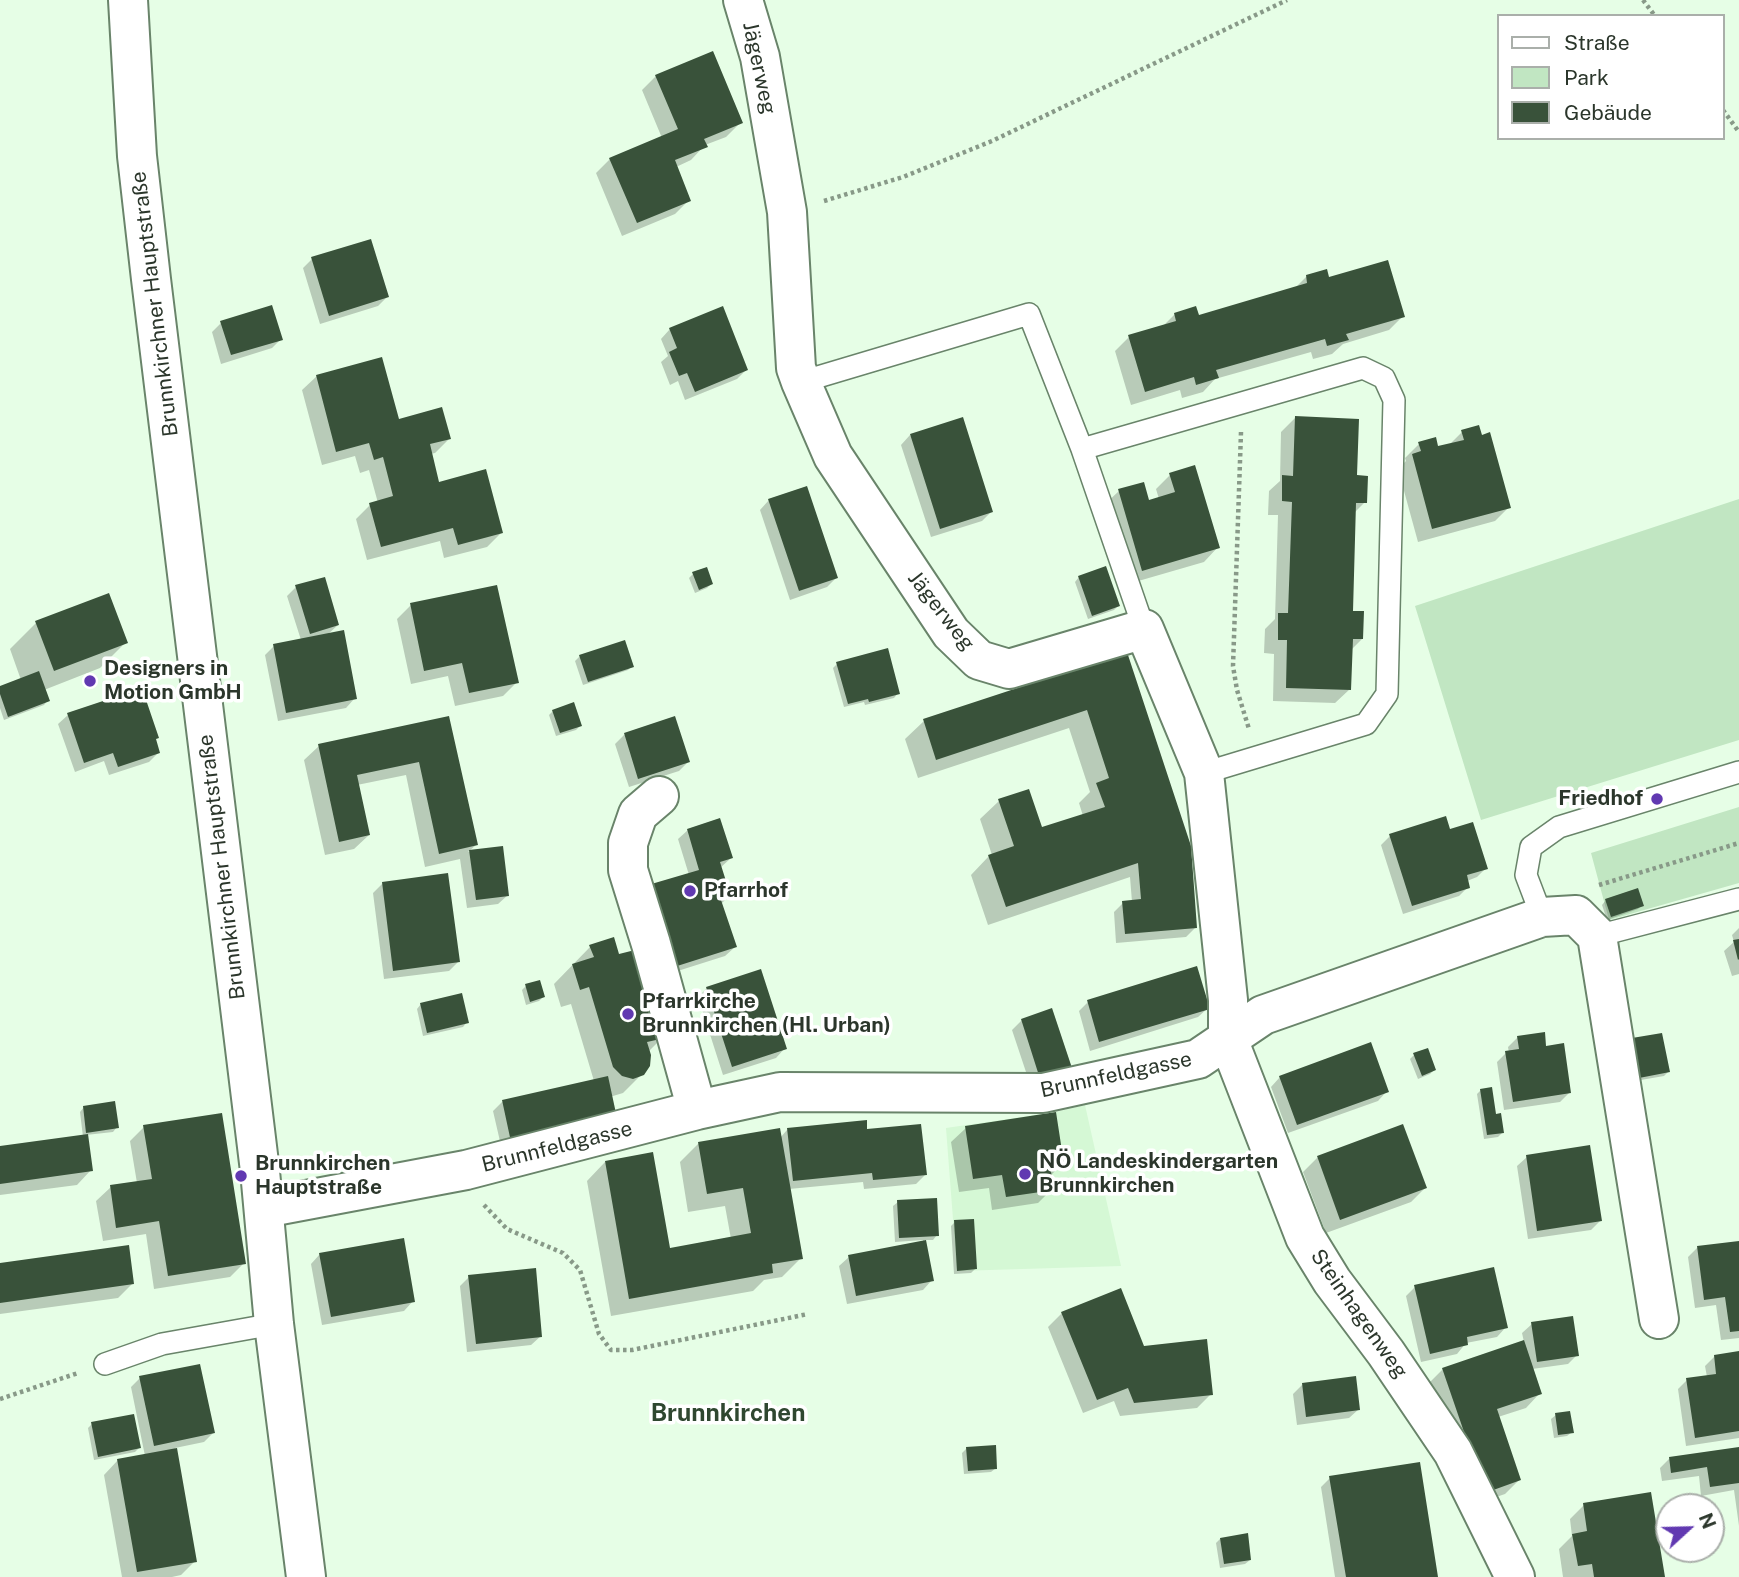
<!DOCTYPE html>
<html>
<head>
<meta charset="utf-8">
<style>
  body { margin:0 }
  #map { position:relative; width:1739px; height:1577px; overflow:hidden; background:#e6fee6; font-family:"Public Sans",sans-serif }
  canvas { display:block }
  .legend { position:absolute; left:1497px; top:14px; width:228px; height:126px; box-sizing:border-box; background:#fff; border:2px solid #aaafaa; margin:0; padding:9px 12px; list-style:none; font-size:21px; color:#2b362b }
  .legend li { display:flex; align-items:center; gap:14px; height:35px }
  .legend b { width:35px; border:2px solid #aaafaa }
  .north { position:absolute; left:1655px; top:1493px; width:70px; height:70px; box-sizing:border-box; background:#fff; border:2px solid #aaafaa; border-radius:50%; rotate:68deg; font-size:19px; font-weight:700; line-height:28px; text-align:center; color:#2b362b }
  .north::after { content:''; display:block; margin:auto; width:24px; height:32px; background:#6139b1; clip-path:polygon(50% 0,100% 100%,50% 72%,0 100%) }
</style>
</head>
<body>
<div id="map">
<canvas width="1739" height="1577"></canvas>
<ul class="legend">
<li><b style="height:9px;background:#fff"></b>Straße</li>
<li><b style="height:19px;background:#c1e6c2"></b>Park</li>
<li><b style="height:19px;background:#39523a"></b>Gebäude</li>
</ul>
<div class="north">N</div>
</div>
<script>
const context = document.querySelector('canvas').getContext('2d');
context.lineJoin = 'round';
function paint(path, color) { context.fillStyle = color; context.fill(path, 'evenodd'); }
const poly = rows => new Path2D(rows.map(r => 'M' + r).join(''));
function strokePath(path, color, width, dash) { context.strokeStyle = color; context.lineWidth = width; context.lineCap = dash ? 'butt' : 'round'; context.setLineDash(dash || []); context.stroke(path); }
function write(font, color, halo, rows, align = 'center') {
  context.font = font + ' "Public Sans",sans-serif'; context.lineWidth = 7; context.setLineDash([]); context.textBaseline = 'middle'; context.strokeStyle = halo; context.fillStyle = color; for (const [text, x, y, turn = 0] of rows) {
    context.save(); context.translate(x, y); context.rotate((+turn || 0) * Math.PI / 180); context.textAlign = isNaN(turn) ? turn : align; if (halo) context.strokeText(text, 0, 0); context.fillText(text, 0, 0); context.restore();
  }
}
paint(poly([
  [1085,1105,1121,1266,957,1271,946,1128,1056,1112]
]), '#d5f8d5');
paint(poly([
  [1739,499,1739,740,1481,820,1415,606],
  [1739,807,1739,883,1609,920,1591,853]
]), '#c1e6c2');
paint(poly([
  [656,76,741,122,726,137,705,145,691,160,676,167,689,200,675,214,622,236,596,173,610,159,662,138,642,90],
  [312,259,387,297,378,306,320,324,303,268],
  [1306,277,1328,279,1403,316,1389,330,1343,344,1332,354,1313,359,1311,352,1215,379,1203,392,1182,398,1180,390,1131,405,1115,351,1129,337,1162,327,1175,314,1198,317,1294,289],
  [221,323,281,339,272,348,221,364,212,332],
  [670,329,746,370,737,379,685,400,678,381,670,385,661,362,668,356,661,339],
  [317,376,398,421,449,439,435,453,430,454,438,484,501,533,487,547,444,558,440,541,367,560,356,519,370,505,378,503,369,470,360,473,355,456,322,465,302,390],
  [1295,418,1355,477,1365,502,1354,513,1351,612,1362,639,1351,650,1350,689,1335,703,1273,701,1274,654,1264,653,1265,629,1275,619,1278,515,1268,515,1269,491,1280,481,1281,432],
  [1462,432,1509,507,1495,521,1418,542,1398,469,1406,461,1405,458,1419,444,1437,449,1448,446],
  [910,435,991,512,982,521,931,537,901,445],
  [1170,475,1218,547,1204,562,1128,584,1104,505,1119,491,1147,502,1159,499,1156,489],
  [769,500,836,578,827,587,790,600,760,510],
  [693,574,711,584,707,588,695,593,689,578],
  [1079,577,1118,606,1114,610,1088,619,1075,582],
  [296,587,338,625,327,635,355,698,346,708,278,721,265,655,274,646,301,640,287,596],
  [411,605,517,682,503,696,455,706,448,676,411,684,397,619],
  [36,623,126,642,100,668,44,690,48,700,44,705,4,720,0,708,0,688,21,680,10,649],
  [1126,654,1195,928,1186,937,1116,943,1114,912,1123,903,1132,902,1130,877,988,925,971,875,989,856,992,855,980,819,999,801,1041,830,1083,816,1079,803,1090,792,1069,728,918,778,905,739,924,721],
  [580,656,632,666,628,670,583,685,575,661],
  [837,664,898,693,894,698,865,705,864,702,844,707,833,668],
  [553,711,580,726,576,730,556,736,549,715],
  [68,715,154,740,158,753,149,762,109,775,104,761,75,772,58,724],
  [448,718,476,845,468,852,502,848,508,895,498,904,467,908,460,859,425,867,406,775,357,785,369,835,354,849,325,855,304,760,319,746],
  [674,718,688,762,679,771,629,787,615,744,624,735],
  [688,830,731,858,720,868,729,896,721,904,735,947,725,956,665,975,689,875,678,839],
  [1449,831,1486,868,1477,877,1467,881,1468,887,1459,896,1403,914,1381,845,1390,836],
  [383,883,458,962,449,971,384,979,373,893],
  [1606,900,1642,905,1638,909,1607,920,1602,905],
  [1739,928,1739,974,1732,976,1724,951,1734,942,1732,935],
  [590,947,618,956,663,1037,648,1052,642,1074,623,1093,613,1096,610,1096,502,1150,493,1111,502,1102,594,1081,571,1004,561,1007,554,984],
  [526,986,543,997,539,1001,526,1005,522,990],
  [707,988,785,1048,776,1058,723,1075,698,997],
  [1088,1002,1208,1008,1198,1017,1090,1051,1079,1011],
  [421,1004,467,1022,463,1027,423,1036,417,1009],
  [1022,1020,1071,1071,1032,1090,1012,1030],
  [1518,1037,1545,1048,1570,1092,1560,1102,1504,1110,1497,1062,1506,1053,1509,1053,1508,1047],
  [1629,1044,1668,1072,1664,1076,1635,1081],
  [1414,1055,1434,1070,1430,1074,1418,1079,1410,1059],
  [1280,1077,1387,1091,1378,1101,1288,1133,1271,1087],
  [1481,1090,1495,1115,1502,1133,1498,1137,1484,1139,1477,1094],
  [84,1107,117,1127,113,1132,86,1135,91,1170,77,1185,0,1195,0,1148,83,1137,80,1112],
  [1402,1126,1425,1188,1411,1202,1326,1233,1303,1172,1317,1158],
  [144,1127,244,1263,230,1277,154,1289,146,1234,103,1241,96,1201,111,1187,137,1183,130,1141],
  [966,1128,1062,1164,1050,1176,1052,1189,1038,1203,992,1210,989,1188,959,1192,951,1142],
  [787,1130,866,1131,925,1175,916,1184,864,1189,863,1182,789,1189,801,1258,782,1277,764,1280,753,1291,611,1316,587,1181,605,1162,668,1250,731,1239,725,1206,688,1212,680,1162,698,1144,780,1138],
  [1527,1157,1600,1221,1591,1230,1528,1239,1517,1166],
  [898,1202,937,1235,933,1240,924,1240,932,1280,923,1290,847,1304,839,1266,849,1257,923,1242,923,1240,895,1242,893,1206],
  [955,1222,976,1268,971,1273,954,1274,951,1226],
  [1739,1243,1739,1338,1721,1340,1716,1305,1695,1308,1688,1257,1697,1248],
  [320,1254,413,1301,404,1311,322,1325,311,1264],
  [0,1265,132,1284,118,1298,0,1314],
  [469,1277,541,1336,531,1345,467,1352,460,1286],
  [1415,1287,1506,1327,1497,1337,1466,1343,1457,1354,1421,1362,1406,1296],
  [1062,1313,1211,1394,1197,1408,1120,1416,1114,1401,1083,1413,1048,1327],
  [1532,1324,1577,1355,1568,1364,1532,1369,1540,1393,1526,1408,1498,1417,1519,1480,1505,1494,1470,1506,1429,1383,1443,1369,1524,1342,1522,1333],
  [1739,1353,1739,1438,1686,1446,1678,1389,1687,1380,1707,1377,1705,1366,1715,1356],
  [140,1378,213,1433,204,1442,175,1448,195,1561,181,1575,172,1577,122,1577,104,1475,118,1460,145,1456,131,1387],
  [1302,1385,1359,1409,1349,1418,1297,1425,1293,1394],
  [1556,1415,1572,1432,1567,1436,1554,1438,1551,1419],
  [92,1424,139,1448,135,1452,94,1460,88,1428],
  [967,1448,996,1468,991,1472,964,1474,962,1453],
  [1739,1448,1739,1526,1734,1490,1701,1496,1699,1476,1662,1481,1660,1468,1669,1459],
  [1330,1478,1436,1577,1335,1577,1321,1487],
  [1584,1505,1663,1577,1563,1577,1559,1549,1572,1536,1570,1519],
  [1220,1539,1250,1560,1245,1564,1220,1568,1216,1543]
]), '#0003');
paint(poly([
  [713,51,743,123,704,139,708,147,675,160,691,201,637,223,609,158,678,129,655,75],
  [371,239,389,297,329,316,311,257],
  [1388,260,1405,317,1346,334,1349,340,1327,346,1325,339,1216,370,1219,378,1196,385,1194,377,1145,392,1128,335,1176,321,1174,313,1196,306,1199,315,1307,283,1306,275,1327,269,1329,277],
  [272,305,283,340,231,355,220,321],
  [723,306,748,370,695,392,687,373,679,376,669,352,677,348,669,328],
  [382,357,399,419,442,407,451,439,430,444,439,482,486,469,503,533,458,545,453,528,381,547,369,503,393,496,383,457,374,460,369,443,336,452,316,375],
  [1295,416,1359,419,1357,475,1368,476,1367,503,1356,503,1353,611,1364,611,1363,639,1353,639,1351,690,1286,688,1287,640,1278,640,1278,613,1288,613,1292,502,1282,501,1282,475,1293,476],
  [963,417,993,512,940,529,910,434],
  [1479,425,1482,435,1490,432,1511,508,1432,529,1412,454,1421,451,1418,442,1436,437,1438,446,1464,440,1461,430],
  [1195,465,1220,548,1142,571,1118,489,1144,482,1149,500,1175,492,1169,473],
  [807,486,838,578,799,591,768,499],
  [1106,566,1120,606,1092,616,1078,576],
  [707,567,713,584,699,590,692,572],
  [325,577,339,625,310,634,295,585],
  [497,585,519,683,469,693,462,663,424,671,410,603],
  [109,593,128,643,54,671,35,621],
  [344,630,357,699,286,713,273,644],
  [625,640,634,667,588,682,579,655],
  [888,648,900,694,869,702,868,699,848,704,836,662],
  [1127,652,1191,846,1197,928,1125,934,1122,901,1141,899,1138,863,1006,907,988,855,1014,846,998,799,1029,789,1042,827,1105,807,1096,783,1109,778,1087,710,936,760,923,719],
  [39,671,50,701,8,717,0,694,0,686],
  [142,688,159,738,156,739,160,753,118,767,113,753,84,763,67,713],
  [574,702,582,726,560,733,552,710],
  [449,716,478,845,439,854,419,762,357,775,370,835,339,842,318,744],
  [675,716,690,762,638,779,624,733],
  [1446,816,1450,829,1473,822,1488,869,1467,875,1470,888,1412,906,1389,834],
  [720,818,733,858,720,862,731,897,721,900,737,947,674,967,648,885,699,870,687,829],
  [503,846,509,896,476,900,469,850],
  [448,873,460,962,393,971,382,882],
  [1638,888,1644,906,1611,917,1605,899],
  [614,937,619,954,639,949,665,1038,647,1042,651,1055,650,1066,644,1075,633,1079,622,1076,613,1067,589,987,580,990,572,964,594,957,589,945],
  [1739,939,1739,959,1738,960,1733,940],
  [1197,966,1210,1009,1099,1042,1087,1000],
  [761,969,787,1049,732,1067,706,987],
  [540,980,545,997,530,1002,525,984],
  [462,993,469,1023,427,1033,420,1003],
  [1052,1008,1073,1071,1041,1082,1021,1019],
  [1545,1032,1546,1046,1564,1043,1571,1093,1513,1102,1505,1051,1519,1049,1517,1036],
  [1662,1033,1670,1072,1639,1078,1632,1038],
  [1371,1042,1389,1092,1297,1125,1279,1076],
  [1428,1048,1436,1070,1422,1076,1413,1053],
  [608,1076,617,1118,511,1142,502,1100],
  [1492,1087,1496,1114,1501,1113,1504,1133,1487,1135,1480,1089],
  [115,1101,119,1128,86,1133,83,1106],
  [1056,1112,1064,1164,1050,1166,1054,1190,1006,1197,1002,1175,973,1179,965,1126],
  [222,1113,246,1264,168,1276,159,1221,116,1228,110,1185,152,1179,143,1125],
  [867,1120,867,1129,921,1124,927,1175,873,1180,872,1173,793,1181,787,1128],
  [1403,1124,1427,1188,1340,1220,1317,1156],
  [780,1128,803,1259,772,1264,773,1273,629,1299,605,1161,653,1152,670,1248,751,1233,743,1188,707,1194,698,1142],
  [88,1134,93,1171,0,1184,0,1146],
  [1590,1145,1602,1221,1537,1231,1526,1155],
  [937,1198,939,1236,899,1238,897,1200],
  [974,1219,977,1269,957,1271,954,1220],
  [404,1238,415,1302,331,1317,319,1253],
  [926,1240,934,1281,856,1296,848,1255],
  [1739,1241,1739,1331,1730,1332,1725,1297,1704,1300,1697,1246],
  [129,1245,134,1284,0,1303,0,1263],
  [1494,1267,1508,1328,1467,1337,1468,1345,1430,1354,1414,1285],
  [536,1268,542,1337,476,1344,468,1275],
  [1121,1288,1144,1346,1207,1339,1213,1395,1134,1403,1128,1388,1097,1400,1061,1312],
  [1573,1316,1579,1356,1537,1362,1531,1322],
  [1524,1340,1542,1394,1497,1409,1521,1480,1485,1493,1442,1368],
  [1739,1351,1739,1431,1695,1438,1686,1378,1716,1374,1714,1355],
  [200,1364,215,1433,154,1446,139,1376],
  [1356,1376,1360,1410,1306,1417,1302,1383],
  [1570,1411,1574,1433,1558,1435,1555,1413],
  [134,1414,141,1448,98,1457,91,1422],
  [996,1445,997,1469,968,1471,966,1447],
  [1739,1447,1739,1483,1710,1487,1707,1467,1671,1473,1669,1457],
  [177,1448,197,1562,137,1572,117,1459],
  [1420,1462,1438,1577,1346,1577,1329,1476],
  [1651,1492,1665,1577,1594,1577,1592,1564,1578,1566,1572,1534,1587,1531,1583,1503],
  [1248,1533,1251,1560,1224,1564,1220,1538]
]), '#39523a');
const lane = poly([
  [801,382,1029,314,1082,449,1144,629],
  [1082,449,1363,368,1384,378,1394,400,1387,694,1366,724,1204,773],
  [1542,917,1526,875,1531,847,1559,827,1739,772],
  [1597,936,1739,899],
  [105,1364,162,1344,274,1324]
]);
const street = poly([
  [743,0,760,57,787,212,796,368,801,382,833,456,951,633,979,660,1009,669,1144,629,1204,773,1228,1000,1228,1039,1305,1237,1332,1281,1386,1353,1453,1452,1515,1577],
  [659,796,638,814,628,843,628,870,651,944,697,1110],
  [264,1208,466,1170,697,1110,780,1092,1043,1093,1198,1059,1263,1015,1542,917,1576,915,1597,936,1659,1319]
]);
const secondary = poly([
  [128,0,137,156,151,279,260,1171,274,1324,306,1577]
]);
strokePath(lane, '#69846a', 24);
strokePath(street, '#69846a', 42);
strokePath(secondary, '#69846a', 42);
strokePath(poly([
  [1643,0,1655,16],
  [1723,110,1739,132],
  [824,201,903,177,992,141,1287,0],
  [1241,432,1233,666,1237,690,1249,729],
  [1599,885,1739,843],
  [484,1205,507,1229,563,1253,580,1270,599,1334,611,1350,632,1350,808,1314],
  [0,1399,78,1373]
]), '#898', 4.5, [3.5, 3.5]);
strokePath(lane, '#fff', 21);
strokePath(street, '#fff', 38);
strokePath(secondary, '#fff', 38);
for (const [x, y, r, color] of [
  [90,681,7,"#6139b1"],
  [1657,799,7,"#6139b1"],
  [690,891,7,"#6139b1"],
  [628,1014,7,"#6139b1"],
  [1025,1174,7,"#6139b1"],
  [241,1176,7,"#6139b1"]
]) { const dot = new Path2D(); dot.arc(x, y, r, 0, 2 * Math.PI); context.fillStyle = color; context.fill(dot); strokePath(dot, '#fff', 2.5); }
write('21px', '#2b362b', '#fff', [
  ["Jägerweg",759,68,78],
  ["Brunnkirchner Hauptstraße",155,304,-97],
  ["Jägerweg",941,611,52],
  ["Brunnkirchner Hauptstraße",222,867,-97],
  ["Brunnfeldgasse",1116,1075,-12],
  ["Brunnfeldgasse",557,1147,-14],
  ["Steinhagenweg",1359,1314,55]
]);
write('bold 21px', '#2b362b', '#fff', [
  ["Designers in",104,669],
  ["Motion GmbH",104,693],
  ["Friedhof",1643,799,"right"],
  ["Pfarrhof",704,891],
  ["Pfarrkirche",642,1002],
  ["Brunnkirchen (Hl. Urban)",642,1026],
  ["NÖ Landeskindergarten",1039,1162],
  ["Brunnkirchen",1039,1186],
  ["Brunnkirchen",255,1164],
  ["Hauptstraße",255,1188]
], 'left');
write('bold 24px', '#2f4730', '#fff', [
  ["Brunnkirchen",728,1414]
]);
</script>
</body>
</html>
